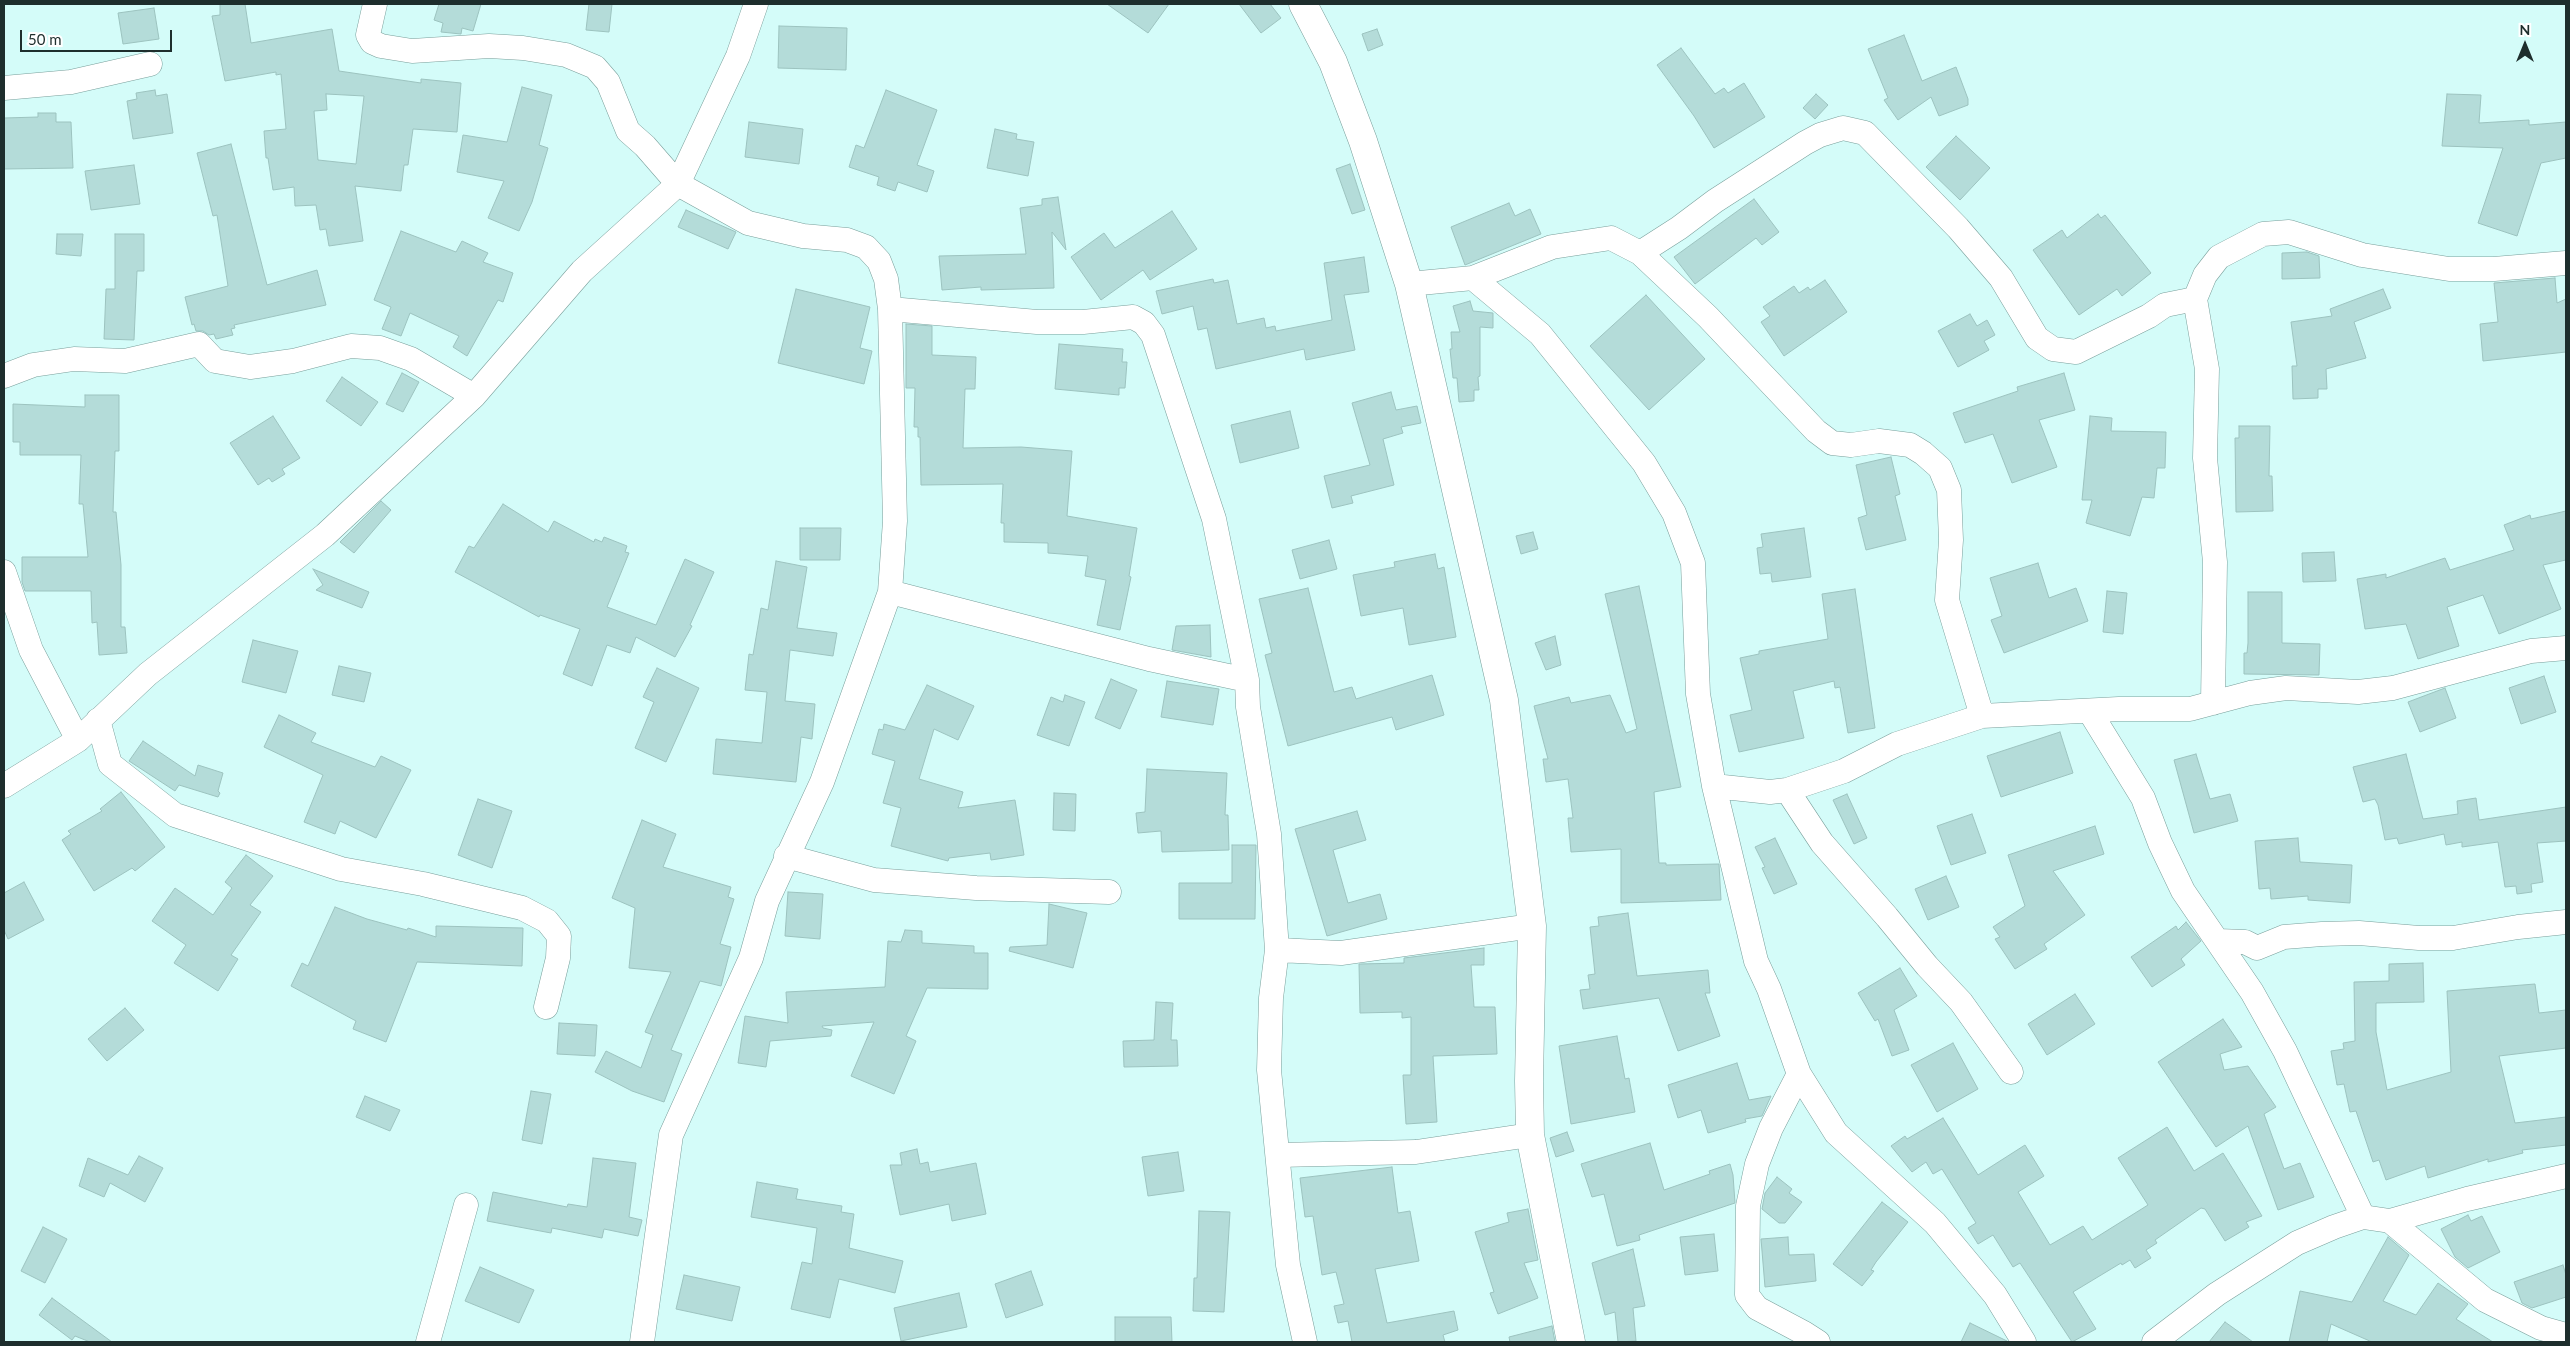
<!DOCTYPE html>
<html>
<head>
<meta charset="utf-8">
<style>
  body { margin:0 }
  #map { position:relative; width:2570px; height:1346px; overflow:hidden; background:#d4fcf9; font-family:Lato,sans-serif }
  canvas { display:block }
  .frame { position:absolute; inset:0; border:5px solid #1e2e2d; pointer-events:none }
  .north { position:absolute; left:2500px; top:20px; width:50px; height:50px; -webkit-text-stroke:4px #fff; paint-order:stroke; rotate:0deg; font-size:14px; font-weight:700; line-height:20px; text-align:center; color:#1e2e2d }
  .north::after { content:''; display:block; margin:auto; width:18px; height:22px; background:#1e2e2d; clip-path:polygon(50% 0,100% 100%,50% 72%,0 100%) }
  .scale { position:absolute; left:20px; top:30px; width:152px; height:22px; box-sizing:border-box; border:2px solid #1e2e2d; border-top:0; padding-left:6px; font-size:15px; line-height:18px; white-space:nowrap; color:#1e2e2d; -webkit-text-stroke:4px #fff; paint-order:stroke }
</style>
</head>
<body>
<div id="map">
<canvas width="2570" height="1346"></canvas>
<div class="frame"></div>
<div class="north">N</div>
<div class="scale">50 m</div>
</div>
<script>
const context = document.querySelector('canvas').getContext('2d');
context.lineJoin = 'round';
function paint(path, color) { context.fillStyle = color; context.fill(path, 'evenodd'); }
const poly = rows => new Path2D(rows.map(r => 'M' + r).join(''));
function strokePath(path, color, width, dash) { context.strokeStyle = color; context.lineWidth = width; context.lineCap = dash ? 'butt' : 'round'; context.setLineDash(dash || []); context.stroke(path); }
const building = poly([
  [220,4,245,4,251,43,332,29,339,71,421,83,421,79,461,83,457,132,413,129,408,165,404,165,401,191,355,186,363,241,329,246,326,229,320,230,316,205,295,206,294,187,273,190,268,158,266,158,264,131,286,129,281,74,276,75,276,72,225,81,212,16,220,15,220,4],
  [326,94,364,96,356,164,318,160,314,111,327,110,326,94],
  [439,4,481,4,473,31,462,28,461,34,441,32,443,23,434,20,439,4],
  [589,4,612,4,609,32,586,30,589,4],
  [1107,4,1169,4,1148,33,1107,4],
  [1239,4,1270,4,1281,18,1261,33,1239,4],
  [154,8,159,39,123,44,118,13,154,8],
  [779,26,847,28,846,70,778,68,779,26],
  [1377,29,1383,45,1368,51,1362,34,1377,29],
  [1904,35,1922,81,1956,67,1968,99,1968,105,1939,116,1931,97,1898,120,1884,100,1888,98,1868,49,1904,35],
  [1681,48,1715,94,1724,88,1728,93,1744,83,1765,117,1714,148,1694,116,1657,65,1681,48],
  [522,87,552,95,539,145,548,148,532,202,519,231,488,218,504,181,457,172,463,135,507,142,522,87],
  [155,90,156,96,167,94,173,133,133,139,127,101,137,99,136,93,155,90],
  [886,90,937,110,917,165,934,171,927,192,898,182,895,191,877,185,879,177,849,167,856,145,864,148,886,90],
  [1816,94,1828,105,1815,119,1803,108,1816,94],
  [2447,94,2481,95,2479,123,2529,120,2529,125,2566,122,2566,158,2541,163,2517,236,2478,223,2503,148,2442,146,2447,94],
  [38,113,56,113,56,122,71,122,73,168,4,169,4,118,38,117,38,113],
  [749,122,803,129,799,164,745,157,749,122],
  [995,129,1017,134,1016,139,1034,142,1028,176,987,168,995,129],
  [1956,136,1990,168,1960,200,1926,167,1956,136],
  [231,144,267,285,317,270,326,305,234,325,235,328,231,329,233,335,216,339,214,334,209,335,203,331,196,331,194,324,192,325,185,297,228,286,217,215,213,216,197,153,231,144],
  [1350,164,1365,210,1352,214,1336,169,1350,164],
  [134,165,140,204,91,210,85,171,134,165],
  [1058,197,1066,250,1052,232,1054,288,981,290,981,287,942,290,939,256,1026,254,1020,208,1042,205,1042,199,1058,197],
  [1754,199,1779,232,1762,245,1756,238,1695,284,1674,257,1754,199],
  [1509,203,1515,216,1530,209,1541,234,1465,265,1451,227,1509,203],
  [686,210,736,232,728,249,678,227,686,210],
  [1172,211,1197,249,1150,280,1143,270,1101,300,1071,257,1104,233,1115,248,1172,211],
  [2098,214,2101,218,2105,215,2151,273,2122,296,2117,289,2079,315,2033,250,2062,230,2067,238,2098,214],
  [401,231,456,252,462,241,488,253,483,262,513,273,503,302,498,300,467,356,453,347,459,336,410,313,401,336,382,329,391,307,374,300,401,231],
  [57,234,83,234,81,256,56,254,57,234],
  [115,234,144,234,144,271,137,271,134,340,104,339,106,289,115,289,115,234],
  [2307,252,2319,256,2320,278,2282,279,2282,253,2307,252],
  [1364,257,1369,292,1344,295,1355,350,1306,360,1304,349,1216,369,1207,328,1198,330,1193,306,1162,314,1156,291,1213,279,1214,283,1228,280,1237,324,1264,318,1266,328,1275,326,1276,331,1332,320,1324,263,1364,257],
  [2555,278,2557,303,2566,299,2566,352,2483,361,2480,324,2498,322,2494,283,2555,278],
  [1825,280,1847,312,1784,356,1761,322,1770,316,1763,307,1794,286,1799,293,1808,287,1810,290,1825,280],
  [796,289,870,307,860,348,872,351,864,384,778,363,796,289],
  [2383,289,2391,308,2354,322,2366,358,2326,369,2327,389,2318,389,2318,398,2293,399,2292,366,2297,366,2291,322,2332,316,2330,309,2383,289],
  [1646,295,1705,359,1649,410,1590,346,1646,295],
  [1470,301,1473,311,1493,313,1493,328,1480,327,1480,376,1478,377,1479,390,1474,390,1474,401,1459,402,1457,378,1453,378,1450,349,1452,349,1451,332,1460,332,1453,306,1470,301],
  [1970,314,1977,326,1987,320,1995,335,1984,341,1989,350,1958,367,1938,331,1970,314],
  [906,324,932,326,932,355,976,357,975,389,965,389,963,448,1021,447,1072,451,1067,516,1137,528,1129,576,1131,577,1120,630,1097,625,1106,580,1085,576,1088,556,1048,553,1048,543,1004,542,1004,523,1001,523,1003,484,921,485,920,437,918,437,918,427,914,427,915,388,906,388,906,324],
  [1059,344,1123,349,1122,362,1127,362,1125,388,1119,388,1119,395,1055,389,1059,344],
  [402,373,419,382,403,412,386,404,402,373],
  [2064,373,2075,410,2039,420,2057,467,2012,483,1993,434,1965,443,1953,413,2018,391,2017,387,2064,373],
  [342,377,378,402,361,426,326,401,342,377],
  [1391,392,1396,410,1417,406,1421,423,1401,427,1403,433,1383,439,1394,485,1351,496,1353,503,1332,508,1324,476,1370,465,1352,403,1391,392],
  [85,395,119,395,119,451,115,451,113,512,116,512,121,565,121,627,125,627,127,653,99,655,97,622,92,623,91,591,25,591,22,582,22,557,88,557,83,504,79,504,81,455,20,455,20,442,13,442,13,404,85,407,85,395],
  [1290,411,1299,448,1240,463,1231,425,1290,411],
  [273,416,300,458,282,469,285,474,272,482,269,478,258,485,230,443,273,416],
  [2090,416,2112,418,2111,431,2166,432,2165,468,2157,468,2154,498,2142,497,2130,536,2086,523,2092,500,2082,500,2090,416],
  [2239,426,2270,426,2269,476,2272,476,2273,511,2236,512,2235,438,2239,438,2239,426],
  [1891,457,1900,494,1895,496,1906,540,1866,550,1858,518,1867,515,1856,465,1891,457],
  [381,501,391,510,354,553,340,542,381,501],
  [503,504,548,532,554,521,594,542,595,539,602,542,604,537,627,546,625,552,629,553,607,607,656,625,685,559,714,572,690,625,692,626,675,657,636,637,630,653,607,645,592,686,563,674,580,629,540,615,539,617,455,572,469,546,474,548,503,504],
  [2566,511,2566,560,2543,565,2561,609,2499,634,2483,595,2447,607,2459,646,2418,659,2406,624,2365,629,2357,579,2386,574,2386,578,2445,558,2450,570,2514,550,2504,525,2530,515,2531,519,2566,511],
  [800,528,841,528,840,560,800,560,800,528],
  [1804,528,1811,577,1772,582,1771,573,1760,574,1757,548,1763,547,1761,534,1804,528],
  [1533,532,1538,549,1521,554,1516,536,1533,532],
  [1329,540,1337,569,1300,579,1292,550,1329,540],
  [2334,552,2336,581,2303,582,2302,553,2334,552],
  [1435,554,1438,569,1444,567,1456,637,1409,645,1403,608,1361,616,1353,575,1395,567,1394,562,1435,554],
  [776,561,807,567,797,628,837,633,833,656,790,650,785,701,815,704,812,739,801,737,796,782,713,774,716,739,762,743,767,692,745,690,749,654,753,655,761,608,768,610,776,561],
  [2038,563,2049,598,2076,588,2088,621,2004,653,1991,620,2002,616,1990,578,2038,563],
  [313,569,369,592,362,608,316,590,323,585,313,569],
  [1639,586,1681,787,1654,792,1659,863,1666,863,1666,865,1719,864,1721,900,1621,903,1621,849,1571,852,1568,818,1573,818,1568,779,1546,782,1543,759,1548,759,1534,706,1569,697,1571,703,1610,695,1626,733,1637,729,1605,594,1639,586],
  [1308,588,1334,692,1352,687,1356,699,1432,675,1444,715,1396,730,1392,717,1288,746,1265,655,1272,653,1259,599,1308,588],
  [1855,589,1875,728,1848,733,1840,687,1835,688,1834,681,1793,691,1804,738,1739,752,1730,715,1752,710,1740,658,1759,654,1759,651,1828,639,1822,594,1855,589],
  [2107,591,2127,593,2123,634,2103,632,2107,591],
  [2248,592,2282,592,2282,643,2320,644,2319,675,2244,674,2244,653,2247,653,2248,643,2248,592],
  [1210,625,1211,657,1172,650,1176,626,1210,625],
  [1555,636,1561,665,1546,670,1535,643,1555,636],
  [253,640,298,651,286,693,242,682,253,640],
  [339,666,371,673,364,702,332,695,339,666],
  [657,668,699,688,666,762,635,748,654,702,643,697,657,668],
  [2544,676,2556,712,2521,724,2509,688,2544,676],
  [1111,679,1137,690,1120,729,1095,718,1111,679],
  [1167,681,1219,689,1213,725,1161,717,1167,681],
  [927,685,974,706,958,740,934,729,919,779,963,792,958,808,1015,800,1024,855,991,860,990,853,949,858,948,861,891,846,901,808,883,803,895,761,872,754,879,729,883,730,884,724,905,730,927,685],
  [2445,688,2456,718,2420,732,2408,702,2445,688],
  [1065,695,1085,702,1069,746,1037,735,1051,697,1063,702,1065,695],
  [279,715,316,733,311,742,375,767,381,756,411,770,376,838,340,821,335,834,304,822,323,775,264,747,279,715],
  [2060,732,2073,773,2001,797,1987,756,2060,732],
  [143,741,195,776,198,765,223,773,218,791,220,793,218,797,179,785,175,791,129,761,143,741],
  [2196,754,2210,799,2230,794,2238,821,2194,833,2174,760,2196,754],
  [2406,754,2423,819,2458,814,2457,801,2476,798,2479,820,2566,807,2566,841,2537,843,2543,882,2531,884,2532,892,2517,894,2516,886,2505,887,2498,842,2462,847,2462,842,2446,845,2444,834,2399,844,2397,838,2385,840,2378,805,2375,799,2363,802,2353,767,2406,754],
  [1147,769,1227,773,1225,815,1228,815,1229,850,1162,852,1161,831,1138,833,1136,813,1145,812,1147,769],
  [121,792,165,847,135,871,132,868,94,891,62,840,71,834,68,831,102,811,100,809,121,792],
  [1054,793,1076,794,1075,831,1053,830,1054,793],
  [1847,794,1867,838,1854,844,1833,800,1847,794],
  [478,799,512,811,492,868,458,855,478,799],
  [1357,811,1366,840,1333,850,1348,903,1380,894,1387,919,1327,936,1295,829,1357,811],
  [1972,814,1986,853,1951,865,1937,826,1972,814],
  [642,820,676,834,663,867,731,887,728,897,734,899,720,944,731,947,721,986,700,981,671,1050,682,1054,664,1102,632,1091,595,1072,606,1051,641,1068,653,1035,645,1032,671,972,629,968,635,908,612,898,642,820],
  [2095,826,2104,854,2053,871,2085,915,2044,944,2047,949,2015,969,1995,939,2000,937,1993,927,2025,906,2008,855,2095,826],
  [1775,838,1797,884,1774,894,1762,868,1765,867,1755,847,1775,838],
  [2298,838,2300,862,2352,865,2350,903,2308,900,2308,896,2271,899,2270,888,2259,889,2255,841,2298,838],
  [1232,845,1256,845,1255,919,1179,919,1179,883,1232,883,1232,845],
  [246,855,273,876,250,905,261,912,231,955,238,959,218,991,174,963,186,945,152,921,175,888,213,915,232,888,225,882,246,855],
  [1946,876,1959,907,1928,920,1915,889,1946,876],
  [24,882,44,920,8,939,4,930,4,893,24,882],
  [788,892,823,894,820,939,785,936,788,892],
  [1049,904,1087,913,1073,968,1009,951,1010,947,1047,945,1049,904],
  [335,907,367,919,407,930,408,928,436,937,436,926,523,928,522,966,417,962,386,1042,353,1029,356,1021,291,986,302,963,308,966,335,907],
  [1628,913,1637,976,1708,970,1710,993,1705,993,1720,1036,1678,1051,1659,998,1583,1009,1580,990,1590,989,1588,975,1595,974,1590,927,1599,926,1598,917,1628,913],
  [2186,922,2201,941,2181,959,2185,965,2152,987,2131,957,2176,926,2178,930,2186,922],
  [905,930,922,931,922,943,974,946,974,953,988,953,988,989,927,988,906,1036,916,1041,894,1094,851,1076,874,1022,822,1026,823,1028,832,1030,831,1036,770,1041,766,1067,738,1063,745,1016,788,1023,786,992,885,987,888,941,901,942,905,930],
  [1484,948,1484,965,1471,965,1474,1007,1495,1007,1497,1054,1433,1056,1437,1122,1406,1124,1403,1075,1411,1075,1411,1017,1402,1018,1402,1012,1360,1013,1359,964,1404,963,1404,958,1484,948],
  [2423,963,2424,1002,2376,1003,2376,1032,2387,1090,2451,1072,2447,991,2535,984,2539,1013,2566,1010,2566,1048,2499,1056,2515,1123,2566,1117,2566,1145,2522,1150,2523,1153,2488,1162,2488,1159,2428,1178,2425,1166,2386,1180,2379,1160,2373,1162,2356,1111,2350,1112,2344,1084,2337,1085,2331,1051,2344,1049,2343,1043,2355,1041,2354,982,2389,981,2389,964,2423,963],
  [1900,968,1917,996,1894,1010,1909,1050,1892,1056,1878,1019,1875,1021,1858,993,1900,968],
  [2075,994,2095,1024,2047,1055,2028,1024,2075,994],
  [1156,1002,1173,1003,1171,1040,1177,1040,1178,1066,1124,1067,1123,1041,1154,1040,1156,1002],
  [125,1008,144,1030,107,1061,88,1039,125,1008],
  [2223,1019,2242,1047,2220,1054,2224,1070,2248,1066,2276,1107,2264,1114,2284,1169,2300,1163,2314,1197,2278,1210,2248,1126,2216,1147,2158,1062,2223,1019],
  [559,1023,597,1025,595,1056,557,1054,559,1023],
  [1617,1036,1625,1079,1629,1078,1635,1112,1571,1124,1559,1046,1617,1036],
  [1953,1043,1978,1089,1937,1112,1911,1065,1953,1043],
  [1737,1063,1749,1100,1771,1096,1762,1116,1745,1119,1746,1122,1708,1133,1701,1110,1678,1118,1668,1085,1737,1063],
  [531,1091,551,1094,542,1144,522,1140,531,1091],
  [365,1096,400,1110,390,1131,356,1117,365,1096],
  [1943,1118,1978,1175,2025,1145,2044,1176,2018,1192,2050,1245,2083,1226,2092,1240,2148,1205,2118,1158,2167,1127,2194,1171,2223,1153,2262,1216,2246,1222,2249,1227,2225,1241,2205,1209,2201,1208,2155,1240,2157,1243,2146,1250,2151,1258,2135,1268,2130,1260,2122,1265,2121,1263,2073,1292,2096,1329,2072,1342,2020,1263,2013,1267,1993,1235,1978,1244,1968,1228,1976,1223,1942,1169,1933,1174,1926,1162,1912,1172,1891,1146,1905,1136,1907,1139,1943,1118],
  [1567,1132,1574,1151,1556,1157,1550,1138,1567,1132],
  [1650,1143,1664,1190,1710,1174,1709,1171,1730,1164,1733,1175,1735,1203,1639,1235,1640,1240,1617,1246,1604,1194,1592,1197,1581,1164,1650,1143],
  [917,1149,920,1164,928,1162,930,1172,976,1163,986,1214,952,1221,949,1204,900,1215,890,1165,902,1165,900,1153,917,1149],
  [1178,1152,1184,1191,1148,1196,1142,1157,1178,1152],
  [139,1156,163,1168,145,1202,110,1183,104,1197,79,1186,88,1158,128,1175,139,1156],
  [593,1158,636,1163,629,1217,642,1220,638,1236,604,1229,602,1238,552,1228,551,1233,487,1221,493,1192,567,1207,568,1204,587,1207,593,1158],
  [1392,1167,1398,1213,1410,1211,1419,1261,1375,1269,1387,1323,1454,1311,1458,1330,1443,1335,1445,1342,1352,1342,1348,1321,1338,1323,1334,1306,1344,1304,1336,1272,1322,1275,1313,1216,1305,1217,1300,1178,1392,1167],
  [1777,1177,1792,1189,1789,1193,1802,1202,1785,1223,1779,1223,1762,1209,1765,1193,1777,1177],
  [757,1182,798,1189,796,1199,842,1206,841,1212,854,1214,849,1248,903,1261,895,1293,839,1279,830,1318,791,1309,802,1262,812,1264,817,1228,751,1217,757,1182],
  [1882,1202,1908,1222,1876,1262,1871,1270,1874,1271,1862,1286,1833,1264,1882,1202],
  [1528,1209,1538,1260,1524,1263,1538,1298,1498,1314,1490,1293,1494,1292,1475,1232,1509,1222,1507,1213,1528,1209],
  [1199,1211,1230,1212,1224,1312,1193,1311,1194,1278,1197,1278,1199,1211],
  [2468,1215,2471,1221,2482,1216,2500,1252,2468,1268,2455,1257,2441,1229,2468,1215],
  [43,1227,67,1239,45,1283,21,1271,43,1227],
  [1714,1234,1718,1271,1685,1275,1680,1237,1714,1234],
  [1788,1237,1789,1255,1814,1254,1816,1281,1765,1287,1761,1239,1788,1237],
  [2388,1237,2409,1255,2383,1301,2416,1315,2438,1283,2468,1304,2456,1319,2493,1342,2372,1342,2331,1324,2327,1342,2289,1342,2300,1291,2352,1302,2388,1237],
  [1633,1249,1645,1306,1633,1308,1636,1341,1618,1342,1615,1312,1605,1315,1592,1263,1633,1249],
  [2563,1265,2566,1275,2566,1297,2532,1308,2522,1303,2514,1282,2563,1265],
  [480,1267,534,1290,519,1323,465,1301,480,1267],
  [1031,1271,1043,1305,1006,1318,995,1284,1031,1271],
  [684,1275,740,1287,732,1321,676,1309,684,1275],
  [959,1293,967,1327,901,1341,894,1308,959,1293],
  [52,1298,112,1342,90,1342,75,1336,72,1340,39,1315,52,1298],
  [1115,1317,1171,1317,1172,1342,1115,1342,1115,1317],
  [2225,1322,2253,1342,2209,1342,2225,1322],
  [1970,1323,2007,1341,2008,1342,1961,1342,1970,1323],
  [1552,1326,1555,1342,1510,1342,1509,1337,1552,1326]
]);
paint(building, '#b4dcd9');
strokePath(building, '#9cc3bf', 1);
const minor = poly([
  [375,4,368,35,372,42,381,46,412,51,489,46,523,48,566,55,595,67,608,82,628,131,645,146,678,184,748,223,803,236,847,240,866,247,879,261,886,279,890,309,895,521,890,592,822,782,767,901,751,958,671,1135,642,1342],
  [4,88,71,82,150,64],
  [1640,253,1679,228,1715,201,1805,143,1820,135,1843,128,1865,133,1958,228,2001,278,2037,338,2053,349,2076,352,2149,316,2165,305,2195,299,2205,275,2219,257,2263,234,2289,232,2362,255,2449,269,2494,269,2566,263],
  [1473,278,1540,334,1644,463,1674,513,1693,563,1698,694,1714,786,1756,961,1769,989,1799,1074,1836,1133,1935,1223,1995,1295,2024,1342],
  [1409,284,1473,278,1552,247,1611,238,1640,253,1708,317,1816,431,1832,443,1851,445,1879,441,1910,445,1923,453,1940,468,1949,490,1951,540,1947,600,1982,716],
  [2195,299,2207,369,2205,458,2215,562,2213,703],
  [890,309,1037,322,1083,322,1133,317,1144,323,1153,335,1214,519,1247,680,1248,707,1269,834,1277,950,1341,953,1532,926],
  [4,376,33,365,74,359,125,361,199,344,215,361,250,367,293,361,351,346,380,348,411,359,474,396],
  [4,572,31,650,78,740],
  [890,592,1149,659,1247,680],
  [2090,712,2143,798,2160,843,2183,891,2252,992,2285,1051,2363,1217],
  [98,720,110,764,175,815,341,869,423,884,522,908,547,921,559,936,558,958,546,1007],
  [4,786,78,740,148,674,325,535,474,396,582,271,678,184,738,56,756,4],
  [1714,786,1770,792,1787,790,1844,771,1897,744,1982,716,2119,709,2190,709,2250,693,2286,688,2358,692,2393,688,2531,651,2566,648],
  [1787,790,1822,843,1887,917,1927,966,1961,1002,2011,1072],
  [786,856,874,880,976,888,1109,892],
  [2218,941,2245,942,2257,948,2284,937,2322,934,2359,933,2419,938,2453,938,2518,927,2566,922],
  [1277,950,1271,998,1269,1070,1288,1265,1305,1342],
  [1799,1074,1771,1128,1757,1164,1748,1206,1747,1295,1757,1308,1804,1333,1818,1342],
  [1278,1155,1416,1152,1530,1135],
  [2390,1221,2485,1300,2541,1328,2566,1335],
  [428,1342,466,1205],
  [2154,1342,2217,1294,2297,1243,2334,1227,2363,1217,2390,1221,2467,1199,2566,1176]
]);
const tertiary = poly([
  [1303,4,1333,62,1363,141,1409,284,1504,700,1532,926,1529,1081,1530,1135,1571,1342]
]);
strokePath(minor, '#799f9b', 25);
strokePath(tertiary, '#799f9b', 29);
strokePath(minor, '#fff', 24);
strokePath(tertiary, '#fff', 28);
</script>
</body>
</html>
